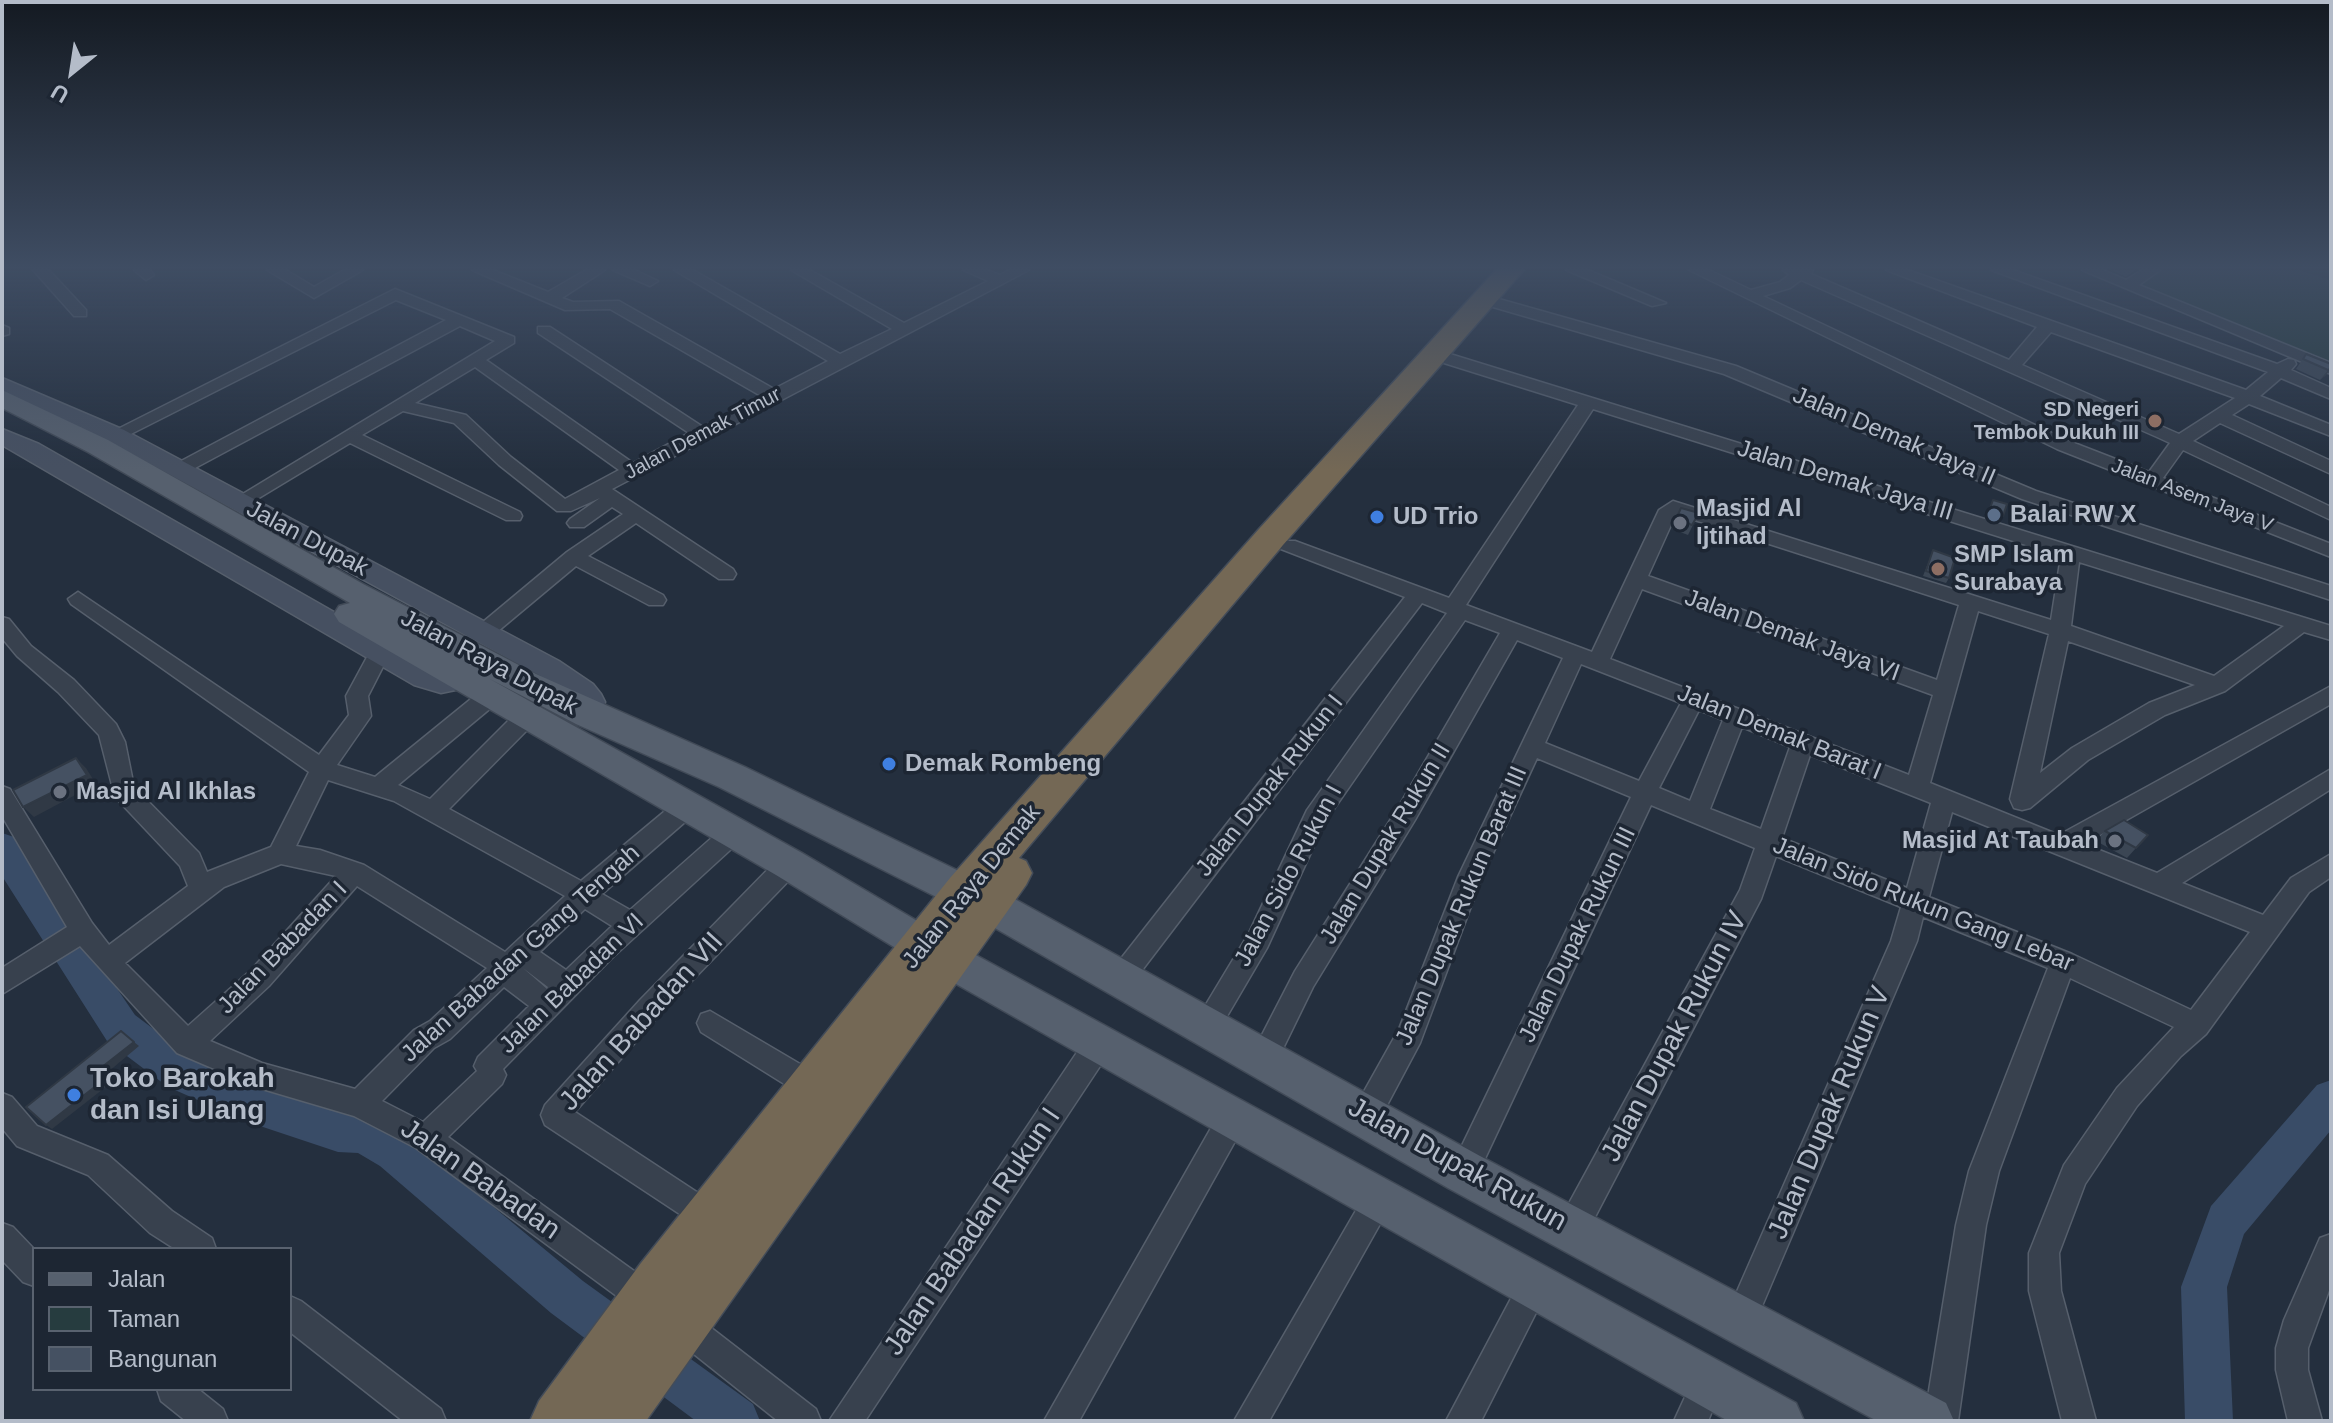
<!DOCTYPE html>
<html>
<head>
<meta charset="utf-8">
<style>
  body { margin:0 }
  #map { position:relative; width:2333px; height:1423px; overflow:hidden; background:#242f3e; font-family:Arial,sans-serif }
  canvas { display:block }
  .frame { position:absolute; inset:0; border:4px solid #b4bcc9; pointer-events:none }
  .legend { position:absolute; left:32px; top:1247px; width:260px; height:144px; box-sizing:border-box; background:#1d2633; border:2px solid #59626f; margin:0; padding:10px 14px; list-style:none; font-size:24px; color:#b4bcc9 }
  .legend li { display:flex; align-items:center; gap:16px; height:40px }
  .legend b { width:40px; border:2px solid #59626f }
  .north { position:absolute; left:32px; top:32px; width:80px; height:80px; -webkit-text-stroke:6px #1d2633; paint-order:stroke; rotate:210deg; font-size:22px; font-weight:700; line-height:32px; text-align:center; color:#b4bcc9 }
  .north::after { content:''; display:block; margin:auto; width:28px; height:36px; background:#b4bcc9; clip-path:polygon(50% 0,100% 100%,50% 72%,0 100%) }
</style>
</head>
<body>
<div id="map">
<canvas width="2333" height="1423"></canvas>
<div class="frame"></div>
<ul class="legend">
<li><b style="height:10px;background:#56606e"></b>Jalan</li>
<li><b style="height:22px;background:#263c3f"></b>Taman</li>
<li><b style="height:22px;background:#455162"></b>Bangunan</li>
</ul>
<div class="north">U</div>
</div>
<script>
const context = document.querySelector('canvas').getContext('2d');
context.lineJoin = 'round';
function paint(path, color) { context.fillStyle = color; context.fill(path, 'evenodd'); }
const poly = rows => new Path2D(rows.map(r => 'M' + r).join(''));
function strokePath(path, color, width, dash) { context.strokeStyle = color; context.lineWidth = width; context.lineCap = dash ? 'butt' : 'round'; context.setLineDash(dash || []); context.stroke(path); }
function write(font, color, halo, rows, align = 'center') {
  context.font = font + ' Arial,sans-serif'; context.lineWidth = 7; context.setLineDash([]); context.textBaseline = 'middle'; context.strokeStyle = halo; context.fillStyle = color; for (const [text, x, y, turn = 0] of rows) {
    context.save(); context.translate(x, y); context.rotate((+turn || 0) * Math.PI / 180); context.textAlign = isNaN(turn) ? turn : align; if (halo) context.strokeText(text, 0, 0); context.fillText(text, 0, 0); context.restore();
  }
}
paint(poly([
  [2156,270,2299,270,2331,280,2331,368,2130,285]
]), '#263c3f');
paint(poly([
  [2,833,14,837,135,1015,196,1061,253,1085,338,1112,364,1113,410,1138,583,1281,753,1404,760,1421,696,1421,551,1313,380,1166,358,1153,338,1152,248,1122,168,1087,107,1041,2,876,2,833],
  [2331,1080,2331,1130,2244,1234,2227,1287,2233,1421,2185,1421,2181,1287,2211,1206,2317,1085,2331,1080]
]), '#394c67');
const street = poly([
  [33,270,49,270,86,310,86,316,74,316,33,270],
  [134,270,150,270,154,275,146,280,134,270],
  [267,270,286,270,314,287,344,270,363,270,314,298,267,270],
  [472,270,493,270,548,292,586,270,605,270,562,298,573,302,619,301,774,389,828,361,674,270,693,270,840,354,892,329,791,270,810,270,904,323,988,281,963,270,987,270,1000,275,1009,270,1029,270,612,489,733,569,736,574,733,579,719,579,636,523,588,556,663,595,666,600,663,605,649,605,576,566,491,637,484,639,474,632,477,627,567,552,623,514,612,507,584,527,570,527,567,523,570,519,600,498,571,511,557,511,499,465,454,423,403,411,362,435,520,512,522,516,520,520,506,520,350,443,244,507,230,507,228,503,495,341,460,326,182,475,170,475,170,467,446,320,396,300,121,439,115,440,106,435,395,289,514,337,514,343,486,360,633,463,689,433,538,333,538,327,550,327,703,427,761,396,610,309,565,310,472,270],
  [475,367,619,470,565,499,511,457,466,415,415,403,475,367],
  [613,270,635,270,658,281,650,286,613,270],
  [1566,270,1588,270,1666,303,1652,306,1566,270],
  [1689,270,1709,270,1751,290,1780,282,1789,275,1783,270,1813,270,1811,274,2009,360,2037,327,1886,270,1908,270,2246,390,2268,372,1991,270,2013,270,2277,364,2288,359,2294,360,2296,364,2291,370,2331,388,2331,399,2281,378,2260,396,2331,425,2331,436,2249,404,2232,415,2331,461,2331,474,2220,423,2193,441,2331,507,2331,520,2183,450,2163,478,2331,544,2331,557,2057,449,1689,270],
  [1801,280,2157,437,2170,443,2149,472,2069,441,1763,296,1790,288,1801,280],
  [2051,332,2235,398,2179,434,2022,365,2051,332],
  [2082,270,2103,270,2126,280,2142,270,2160,270,2139,285,2331,363,2331,374,2082,270],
  [1499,299,1736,366,2036,491,2331,586,2331,600,2022,499,1724,374,1493,307,1491,304,1499,299],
  [2,325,9,328,9,334,2,336,2,325],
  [1450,354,2331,626,2331,640,2304,632,2225,691,2165,715,2088,760,2030,808,2022,810,2014,808,2010,799,2049,634,1978,611,1930,783,2059,835,2331,686,2331,704,2084,844,2157,873,2331,769,2331,789,2182,883,2263,915,2291,878,2331,854,2331,877,2309,892,2206,1034,2181,1056,2137,1106,2085,1184,2059,1253,2061,1291,2096,1421,2062,1421,2029,1291,2029,1253,2064,1165,2117,1088,2174,1027,2070,978,1999,1171,1986,1225,1958,1421,1924,1421,1956,1225,1969,1171,2048,968,1923,917,1917,941,1751,1332,1740,1337,1729,1332,1724,1321,1891,941,1901,907,1776,856,1761,899,1583,1240,1572,1244,1561,1240,1557,1229,1561,1218,1740,890,1755,848,1651,805,1474,1182,1464,1186,1454,1182,1449,1172,1454,1162,1631,797,1537,758,1482,877,1420,1043,1377,1124,1367,1127,1357,1124,1353,1114,1357,1104,1399,1029,1458,877,1563,658,1517,640,1415,820,1313,987,1273,1069,1263,1073,1253,1069,1249,1060,1295,971,1399,806,1500,633,1465,620,1325,822,1267,948,1216,1035,1206,1038,1196,1035,1193,1026,1249,933,1307,810,1447,613,1422,603,1130,986,1121,990,1112,986,1108,978,1112,970,1405,597,1281,549,1278,545,1281,541,1295,541,1449,598,1578,405,1444,363,1444,355,1450,354],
  [1593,409,2061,556,2051,620,1673,501,1659,510,1592,652,1466,605,1593,409],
  [1676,514,1959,605,1937,680,1648,576,1676,514],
  [2079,562,2284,626,2214,676,2071,626,2079,562],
  [1642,589,1933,695,1909,775,1610,659,1642,589],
  [2068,641,2195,685,2149,703,2072,748,2040,773,2068,641],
  [1581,664,1681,703,1639,781,1545,743,1581,664],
  [1699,710,1723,720,1690,801,1659,788,1699,710],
  [1742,727,1790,747,1761,829,1710,809,1742,727],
  [1810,755,1931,803,1907,888,1782,838,1810,755],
  [1952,812,2250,932,2191,1010,2072,954,1929,897,1952,812],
  [78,592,319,755,349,715,346,696,373,646,387,646,391,651,368,696,371,716,337,765,375,777,482,690,498,690,501,696,498,702,398,785,430,799,518,711,534,711,537,717,534,723,449,809,581,881,677,801,693,801,697,808,693,815,602,894,630,910,724,827,732,824,740,827,744,834,740,841,612,958,503,1069,506,1075,502,1084,448,1137,659,1289,664,1300,659,1311,648,1316,637,1311,416,1148,354,1116,259,1088,177,1053,80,946,2,994,2,968,67,927,2,816,2,786,10,789,92,923,109,945,188,886,180,866,115,797,99,735,58,692,17,656,2,638,2,617,9,619,31,646,74,680,116,724,125,742,134,787,199,853,207,872,271,847,309,772,71,604,68,599,78,592],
  [328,780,394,801,565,896,505,952,364,865,320,850,296,846,328,780],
  [281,864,336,876,251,970,188,1026,125,963,224,887,281,864],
  [357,886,487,968,430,1021,414,1030,355,1089,262,1063,210,1041,269,986,357,886],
  [585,909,612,926,566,970,540,952,585,909],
  [523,968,548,987,547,989,523,968],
  [504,987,529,1006,478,1057,474,1066,477,1071,423,1122,382,1101,434,1048,450,1039,504,987],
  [789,854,798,857,801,864,798,871,658,1016,575,1112,721,1208,725,1219,721,1230,710,1234,545,1125,541,1115,545,1105,640,1000,780,857,789,854],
  [710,1011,822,1077,826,1086,822,1095,812,1099,802,1095,701,1032,697,1023,701,1014,710,1011],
  [1100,1030,1110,1033,1114,1042,1110,1051,865,1421,829,1421,1090,1033,1100,1030],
  [2,1093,12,1097,37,1126,108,1155,172,1211,212,1238,216,1249,175,1249,150,1233,88,1175,17,1146,2,1128,2,1093],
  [1233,1103,1243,1107,1247,1117,1243,1127,1079,1421,1044,1421,1223,1107,1233,1103],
  [1379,1183,1389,1188,1394,1198,1389,1208,1269,1421,1234,1421,1369,1188,1379,1183],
  [2,1223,13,1227,34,1249,34,1286,23,1282,2,1260,2,1223],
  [2331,1234,2331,1285,2308,1348,2308,1370,2322,1421,2288,1421,2276,1370,2276,1348,2284,1320,2320,1238,2331,1234],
  [1535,1270,1546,1274,1550,1285,1481,1421,1446,1421,1524,1274,1535,1270],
  [290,1296,301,1301,441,1409,446,1421,403,1421,290,1332,290,1296],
  [681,1308,692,1313,816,1409,821,1421,778,1421,670,1335,665,1324,670,1313,681,1308],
  [1708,1366,1719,1371,1724,1382,1708,1421,1674,1421,1697,1371,1708,1366],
  [157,1389,198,1389,223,1409,228,1421,186,1421,161,1401,157,1389]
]);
const secondary = poly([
  [2,378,124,430,559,661,593,684,601,694,605,702,599,723,588,726,577,723,573,700,539,675,106,440,2,394,2,378],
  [2,429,39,444,434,669,460,668,470,671,475,679,470,687,441,693,414,685,2,445,2,429]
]);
const primary = poly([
  [2,390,108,440,363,584,536,674,745,767,1002,892,1480,1156,1946,1403,1954,1421,1877,1421,1448,1188,974,916,719,787,576,724,488,678,802,853,963,948,1796,1403,1804,1421,1728,1421,935,972,776,875,339,622,334,614,339,606,350,603,88,452,2,408,2,390]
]);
const highway = poly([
  [1496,270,1524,270,1283,545,1019,858,1026,861,1032,873,1026,885,646,1421,530,1421,539,1401,641,1263,950,878,1259,529,1496,270]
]);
strokePath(street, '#565f6c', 3);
strokePath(secondary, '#565f6c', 3);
strokePath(primary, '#414a57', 3);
strokePath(highway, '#434c59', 3);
paint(street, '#38414e');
paint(secondary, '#465061');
paint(primary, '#56606e');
paint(highway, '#746855');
paint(poly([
  [2111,270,2136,270,2126,277],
  [2306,354,2331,364,2331,369,2326,375,2320,380,2296,369],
  [1993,500,2003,516,2000,521,1986,516],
  [1681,508,1699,513,1688,535,1672,529],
  [1933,550,1949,578,1946,583,1923,576],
  [2105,831,2136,848,2127,858,2096,841]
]), '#3b4654');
paint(poly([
  [2331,368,2326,375,2320,380,2328,370],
  [76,758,86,768,96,784,34,817,23,807],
  [134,1042,139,1046,108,1072,116,1079,52,1129,46,1125,102,1067]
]), '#303945');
const building = poly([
  [2306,354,2331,364,2331,368,2328,370,2303,359,2306,354],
  [1993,500,2007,504,2003,516,1989,511,1993,500],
  [1681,508,1699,513,1692,525,1676,519,1681,508],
  [1933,550,1955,558,1949,578,1926,571,1933,550],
  [76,758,87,775,23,807,13,790,76,758],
  [2124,820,2148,835,2136,848,2105,831,2124,820],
  [121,1031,134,1042,102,1067,110,1075,46,1125,26,1107,121,1031]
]);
paint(building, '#455162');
strokePath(building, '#303945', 2);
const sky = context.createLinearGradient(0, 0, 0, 470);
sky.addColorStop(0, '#141a22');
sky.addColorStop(0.57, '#3f4d63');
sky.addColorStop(1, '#3f4d6300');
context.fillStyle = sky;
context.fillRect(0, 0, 2333, 470);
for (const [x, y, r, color] of [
  [2155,421,8,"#8d6e63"],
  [1994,515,8,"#5c6f8a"],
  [1377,517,8,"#3f7fe0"],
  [1680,523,8,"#6b7280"],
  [1938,569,8,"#8d6e63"],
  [889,764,8,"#3f7fe0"],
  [60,792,8,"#6b7280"],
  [2115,841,8,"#6b7280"],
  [74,1095,8,"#3f7fe0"]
]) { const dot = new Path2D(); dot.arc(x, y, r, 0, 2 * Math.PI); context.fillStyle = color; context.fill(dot); strokePath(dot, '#1d2633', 3); }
write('bold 20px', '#b4bcc9', '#1d2633', [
  ["SD Negeri",2139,410],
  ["Tembok Dukuh III",2139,433]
], 'right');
write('20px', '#b4bcc9', '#1d2633', [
  ["Jalan Demak Timur",703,434,-28],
  ["Jalan Asem Jaya V",2192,496,21]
]);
write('24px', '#b4bcc9', '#1d2633', [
  ["Jalan Demak Jaya II",1894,437,23],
  ["Jalan Demak Jaya III",1845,481,17],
  ["Jalan Dupak",307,539,28],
  ["Jalan Demak Jaya VI",1792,636,20],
  ["Jalan Raya Dupak",489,663,28],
  ["Jalan Demak Barat I",1779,733,22],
  ["Jalan Dupak Rukun I",1270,786,-52],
  ["Jalan Dupak Rukun II",1386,844,-59],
  ["Jalan Sido Rukun I",1289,876,-62],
  ["Jalan Raya Demak",972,887,-51],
  ["Jalan Sido Rukun Gang Lebar",1923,905,22],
  ["Jalan Dupak Rukun Barat III",1462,906,-67],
  ["Jalan Dupak Rukun III",1578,935,-64],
  ["Jalan Babadan I",283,948,-46],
  ["Jalan Babadan Gang Tengah",521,954,-42],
  ["Jalan Babadan VI",572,984,-44]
]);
write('bold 24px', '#b4bcc9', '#1d2633', [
  ["Masjid Al",1696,509],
  ["Ijtihad",1696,537],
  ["Balai RW X",2010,515],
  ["UD Trio",1393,517],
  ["SMP Islam",1954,555],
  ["Surabaya",1954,583],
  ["Demak Rombeng",905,764],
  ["Masjid Al Ikhlas",76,792],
  ["Masjid At Taubah",2099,841,"right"]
], 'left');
write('28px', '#b4bcc9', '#1d2633', [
  ["Jalan Babadan VII",642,1022,-48],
  ["Jalan Dupak Rukun IV",1675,1037,-62],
  ["Jalan Dupak Rukun V",1830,1113,-67],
  ["Jalan Dupak Rukun",1457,1165,29],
  ["Jalan Babadan",480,1180,35],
  ["Jalan Babadan Rukun I",973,1232,-56]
]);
write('bold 28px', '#b4bcc9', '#1d2633', [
  ["Toko Barokah",90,1079],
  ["dan Isi Ulang",90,1111]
], 'left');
</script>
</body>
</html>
